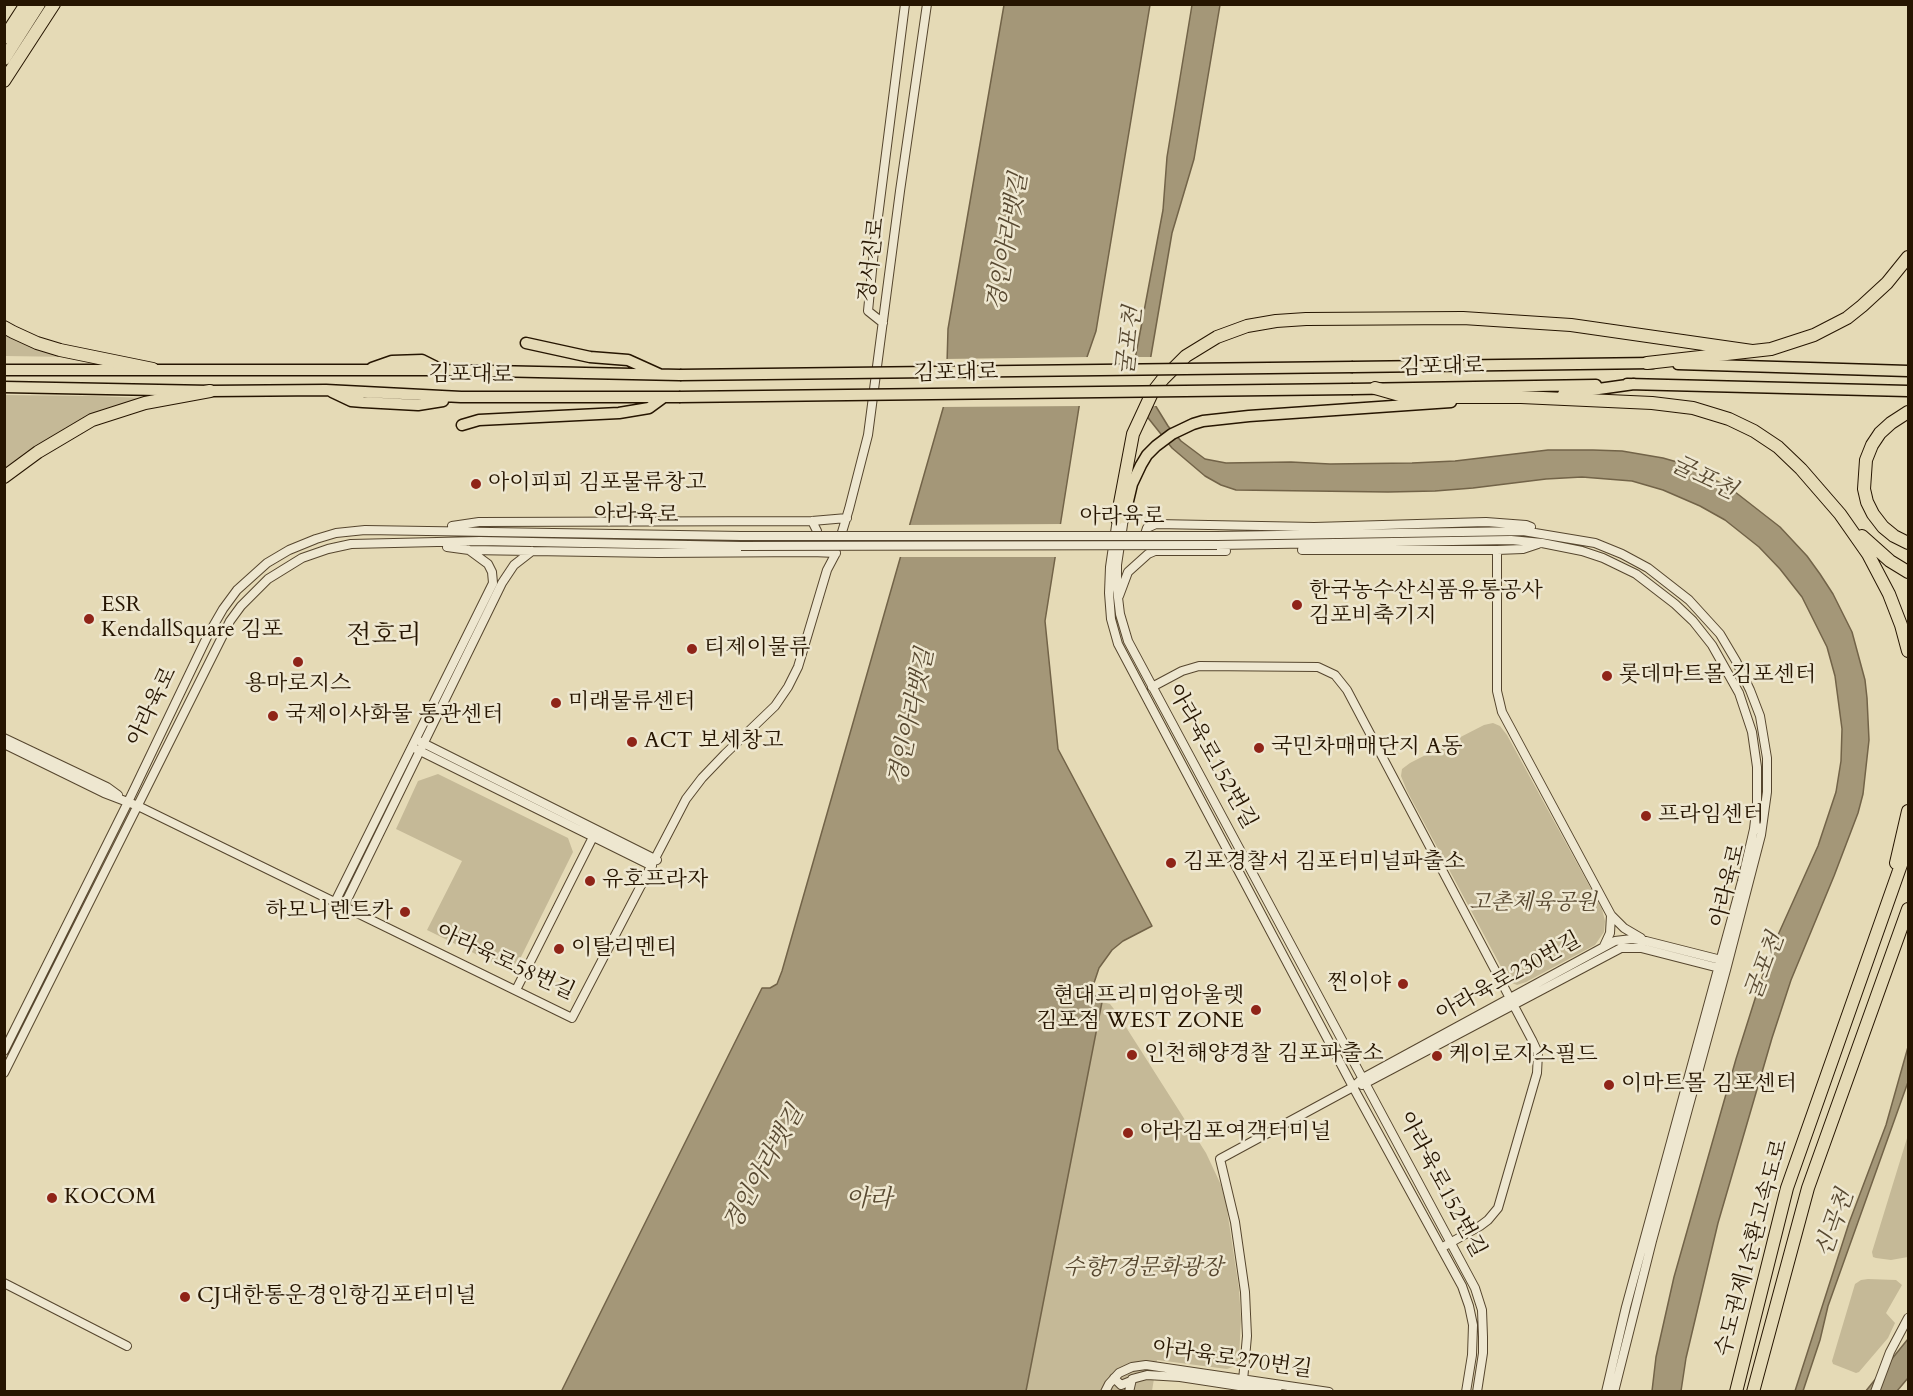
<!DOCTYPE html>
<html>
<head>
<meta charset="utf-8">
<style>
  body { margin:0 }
  #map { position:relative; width:1913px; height:1396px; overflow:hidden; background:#e5dab6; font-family:Cardo,serif }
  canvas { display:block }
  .frame { position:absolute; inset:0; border:6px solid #261501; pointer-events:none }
</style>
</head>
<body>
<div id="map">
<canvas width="1913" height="1396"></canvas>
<div class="frame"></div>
</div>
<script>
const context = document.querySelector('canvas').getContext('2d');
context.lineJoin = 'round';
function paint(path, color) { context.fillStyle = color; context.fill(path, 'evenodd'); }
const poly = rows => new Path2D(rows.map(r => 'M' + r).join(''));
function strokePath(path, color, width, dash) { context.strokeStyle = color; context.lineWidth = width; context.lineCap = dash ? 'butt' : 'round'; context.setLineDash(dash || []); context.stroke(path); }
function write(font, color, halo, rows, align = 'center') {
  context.font = font + ' Cardo,"Noto Serif KR",serif'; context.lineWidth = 5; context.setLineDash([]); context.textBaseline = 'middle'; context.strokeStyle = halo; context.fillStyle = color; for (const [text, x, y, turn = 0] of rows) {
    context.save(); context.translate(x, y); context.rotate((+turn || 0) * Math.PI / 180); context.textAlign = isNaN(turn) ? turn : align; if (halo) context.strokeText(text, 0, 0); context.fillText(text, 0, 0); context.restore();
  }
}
paint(poly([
  [4,332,73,357,5,356],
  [5,395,93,396,146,398,103,410,71,425,37,446,5,469],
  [1493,723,1500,726,1507,735,1602,909,1605,921,1604,932,1595,945,1526,982,1517,985,1512,983,1506,976,1407,791,1401,776,1402,769,1410,763,1484,725],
  [438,774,568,838,573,852,518,963,504,968,427,930,462,861,396,829,418,781],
  [1102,1002,1110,1004,1117,1013,1206,1153,1221,1185,1226,1203,1239,1289,1241,1320,1239,1358,1235,1366,1227,1369,1157,1360,1152,1391,1026,1392],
  [1908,1135,1908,1257,1891,1260,1876,1258,1873,1257,1872,1252],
  [1868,1279,1896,1280,1902,1285,1886,1313,1895,1323,1888,1338,1859,1372,1856,1373,1833,1364,1832,1361,1855,1284,1861,1280]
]), '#c5b997');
const water = poly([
  [1004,5,1150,5,1096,331,1087,357,1045,621,1058,749,1152,926,1123,941,1112,950,1099,968,1094,983,1093,994,1102,1002,1026,1391,561,1392,762,988,770,988,777,984,782,971,946,398,948,329,1004,5],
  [1192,5,1220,5,1194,159,1172,233,1148,373,1152,400,1168,426,1181,441,1205,459,1226,463,1291,462,1330,464,1412,463,1455,461,1548,450,1593,450,1622,451,1663,458,1684,464,1730,488,1780,527,1807,556,1820,574,1833,594,1852,632,1865,680,1867,698,1869,740,1863,794,1858,813,1834,876,1791,980,1772,1038,1718,1223,1686,1358,1681,1391,1652,1391,1656,1357,1674,1277,1736,1059,1761,980,1778,935,1818,846,1836,792,1841,761,1842,729,1835,676,1827,647,1802,597,1780,569,1759,547,1725,520,1700,506,1663,490,1632,481,1582,477,1546,479,1473,488,1435,491,1388,492,1236,490,1221,485,1205,476,1172,448,1145,414,1133,370,1163,210,1167,157,1192,5],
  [1908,1047,1908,1082,1828,1306,1820,1340,1803,1391,1795,1391,1849,1223,1886,1125,1908,1047],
  [1908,1339,1908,1378,1897,1391,1865,1392,1908,1339]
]);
paint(water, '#a49778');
strokePath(water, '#726348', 1.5);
paint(poly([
  [1090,357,1082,406,940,407,943,398,944,359],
  [1133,357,1153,357,1151,388,1159,406,1137,406,1136,403,1132,392,1131,378],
  [1063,524,1058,557,897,557,906,525]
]), '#e5dab6');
const minor = poly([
  [883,323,868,311,875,240,905,4],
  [1124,518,1117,565,1117,589,1120,614,1128,641,1475,1288,1482,1310,1483,1337,1483,1353,1477,1392],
  [1117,519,1110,567,1109,593,1111,619,1118,644,1353,1087,1462,1286,1469,1306,1473,1325,1472,1355,1466,1392],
  [812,521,817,531,812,551],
  [452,526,479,522,812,521,847,518],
  [1217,536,1523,531,1595,543,1622,554,1648,568,1689,600,1720,634,1736,661,1750,690,1760,716,1767,758,1767,792,1761,835,1726,970,1652,1241,1614,1392],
  [1145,541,1145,534,1147,528,1156,524,1314,527,1486,522,1526,525,1531,527],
  [839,542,849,509,868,435,900,191,927,4],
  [1217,545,1511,540,1542,543,1582,551,1603,558,1636,574,1675,604,1693,621,1712,645,1739,693,1752,732,1757,767,1757,803,1754,829,1742,881,1626,1307,1606,1392],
  [447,547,469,550,658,553,812,552,836,553],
  [1302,550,1497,550,1523,549,1538,544],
  [1497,550,1497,691,1502,712,1611,915,1624,928,1641,938],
  [1119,596,1128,572,1148,554,1155,551,1226,551],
  [1152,687,1182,671,1199,666,1318,667,1335,675,1347,690,1532,1040,1538,1053,1537,1073,1498,1208,1488,1220,1480,1226,1441,1248],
  [4,738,107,787,118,795],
  [419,741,657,860],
  [4,744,104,793,138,806,572,1018,686,799,702,778,725,754,775,706,788,687,798,667,827,570,836,553],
  [416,749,652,866],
  [335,902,493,583,492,572,488,564,469,550],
  [344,906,502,583,514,565,532,551],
  [1604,946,1610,933,1611,915],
  [516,990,593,837],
  [4,1051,128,802,208,635,223,609,237,590,267,563,289,550,316,539,336,533,365,530,741,536],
  [4,1073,230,621,241,606,268,579,302,558,328,549,351,544,480,541,741,546],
  [1362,1085,1621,948,1641,948,1723,969],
  [4,1283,127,1346],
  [1114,1378,1121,1385,1131,1381],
  [1105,1392,1109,1384,1119,1373,1132,1367,1146,1365,1329,1392],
  [1129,1392,1132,1379,1147,1375,1180,1377,1278,1392],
  [1242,1392,1247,1336,1245,1292,1235,1222,1220,1159,1353,1087,1363,1078,1615,941,1632,939,1646,941,1725,961],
  [1875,1392,1890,1352,1908,1318]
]);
const major = poly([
  [526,343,590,357,628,360,659,374],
  [1678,364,1908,371],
  [1353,367,1653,363],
  [372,368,392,361,422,360,442,370],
  [4,370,443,370,680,375],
  [1627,384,1908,391],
  [4,387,210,391,326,390,461,397,679,397],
  [1353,389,1596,385],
  [332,392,351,401,363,402,418,405,443,401],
  [1563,394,1634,384],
  [462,425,479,420,619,413,649,408,664,397],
  [1124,518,1132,484,1141,465,1147,455,1156,446,1172,434,1193,424,1203,421,1249,416,1451,402]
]);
const highway = poly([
  [4,38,26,4],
  [4,59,39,4],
  [4,81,54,4],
  [4,327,13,332,37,343,60,350,153,369],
  [1647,363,1771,349,1814,335,1847,318,1862,306,1887,283,1908,257],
  [1375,388,1403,396,1438,397,1521,397,1652,403,1693,408,1729,419,1754,431,1778,447,1801,469,1840,514,1868,554,1889,594,1901,625,1908,651],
  [1908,412,1891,423,1880,433,1872,445,1866,460,1864,489,1867,502,1873,514,1883,527,1894,536,1908,543],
  [4,477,38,452,92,420,145,403,210,391],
  [1117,519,1133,434,1152,393,1163,379,1186,356,1217,337,1247,326,1276,321,1306,319,1463,318,1571,325,1752,351],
  [1862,536,1890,561,1908,572],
  [1896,863,1908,811],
  [1736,1392,1787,1188,1908,845],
  [1753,1392,1808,1188,1908,909]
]);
strokePath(minor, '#56462e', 10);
strokePath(major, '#261501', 13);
strokePath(highway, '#261501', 14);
strokePath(minor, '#eee7d0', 8);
strokePath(major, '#e5dab6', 10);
strokePath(highway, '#e5dab6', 12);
const minorBridge = poly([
  [741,536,1217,536],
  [741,546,1217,545]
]);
const majorBridge = poly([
  [680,375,1353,367],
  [679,397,1353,389]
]);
strokePath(minorBridge, '#56462e', 10, []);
strokePath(majorBridge, '#261501', 13, []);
strokePath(minorBridge, '#eee7d0', 8);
strokePath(majorBridge, '#e5dab6', 10);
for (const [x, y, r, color] of [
  [476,484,6,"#8f2418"],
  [1297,605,6,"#8f2418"],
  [89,619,6,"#8f2418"],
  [692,649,6,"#8f2418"],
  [298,662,6,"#8f2418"],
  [1607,676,6,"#8f2418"],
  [556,703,6,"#8f2418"],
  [273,716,6,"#8f2418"],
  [632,742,6,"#8f2418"],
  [1259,748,6,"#8f2418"],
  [1646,816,6,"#8f2418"],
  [1171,863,6,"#8f2418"],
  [590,881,6,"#8f2418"],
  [405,912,6,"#8f2418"],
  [559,949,6,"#8f2418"],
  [1403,984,6,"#8f2418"],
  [1256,1010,6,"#8f2418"],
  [1132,1055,6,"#8f2418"],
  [1437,1056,6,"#8f2418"],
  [1609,1085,6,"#8f2418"],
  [1128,1133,6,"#8f2418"],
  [52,1198,6,"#8f2418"],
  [185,1297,6,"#8f2418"]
]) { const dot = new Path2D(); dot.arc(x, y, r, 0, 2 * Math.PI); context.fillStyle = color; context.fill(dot); strokePath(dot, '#eee7d0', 2); }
write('22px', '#261501', '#eee7d0', [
  ["정서진로",873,260,-83],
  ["김포대로",1442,368,-1],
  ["김포대로",956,374,-1],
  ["김포대로",471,376,1],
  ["아라육로",636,516,1],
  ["아라육로",1122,518],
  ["아라육로",153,707,-64],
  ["아라육로152번길",1211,757,61],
  ["아라육로",1729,886,-76],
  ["아라육로58번길",505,963,25],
  ["아라육로230번길",1509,978,-29],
  ["아라육로152번길",1441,1185,62],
  ["수도권제1순환고속도로",1753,1248,-75],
  ["아라육로270번길",1232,1360,8]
]);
write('22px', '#261501', '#eee7d0', [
  ["아이피피 김포물류창고",488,484],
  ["한국농수산식품유통공사",1309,592],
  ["김포비축기지",1309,617],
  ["ESR",101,606],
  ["KendallSquare 김포",101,631],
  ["티제이물류",704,649],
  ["롯데마트몰 김포센터",1619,676],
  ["용마로지스",298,685,"center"],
  ["미래물류센터",568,703],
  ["국제이사화물 통관센터",285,716],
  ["ACT 보세창고",644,742],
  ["국민차매매단지 A동",1271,748],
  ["프라임센터",1658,816],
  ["김포경찰서 김포터미널파출소",1183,863],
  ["유호프라자",602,881],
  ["하모니렌트카",393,912,"right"],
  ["이탈리멘티",571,949],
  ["찐이야",1391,984,"right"],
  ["현대프리미엄아울렛",1244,997,"right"],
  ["김포점 WEST ZONE",1244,1022,"right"],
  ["인천해양경찰 김포파출소",1144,1055],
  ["케이로지스필드",1449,1056],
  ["이마트몰 김포센터",1621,1085],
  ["아라김포여객터미널",1140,1133],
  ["KOCOM",64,1198],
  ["CJ대한통운경인항김포터미널",197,1297]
], 'left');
write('italic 22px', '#56462e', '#eee7d0', [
  ["고촌체육공원",1533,904],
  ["수향7경문화광장",1143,1269]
]);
write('italic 24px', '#584931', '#eee7d0', [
  ["경인아라뱃길",1009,242,-80],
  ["굴포천",1131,341,-83],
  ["굴포천",1703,479,26],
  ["경인아라뱃길",913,717,-78],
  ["굴포천",1766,967,-69],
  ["경인아라뱃길",765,1169,-61],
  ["아라",869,1200],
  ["신곡천",1836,1224,-70]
]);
write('26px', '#261501', '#eee7d0', [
  ["전호리",384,637]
]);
</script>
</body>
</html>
